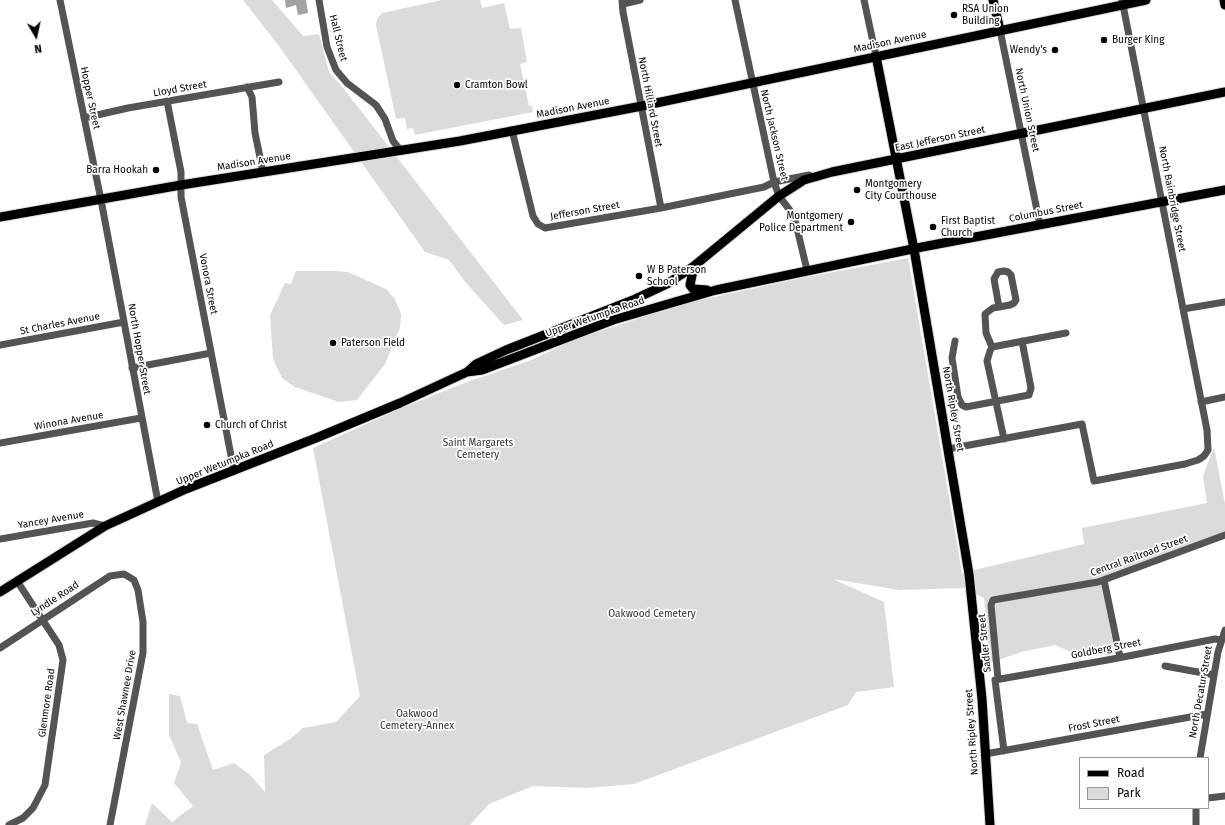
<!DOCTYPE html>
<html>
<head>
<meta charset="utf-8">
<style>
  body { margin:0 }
  #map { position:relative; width:1225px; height:825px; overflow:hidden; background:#fff; font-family:"Fira Sans",sans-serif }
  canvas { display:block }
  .legend { position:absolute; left:1079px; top:757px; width:130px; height:52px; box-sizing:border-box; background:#fff; border:1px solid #999; margin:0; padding:5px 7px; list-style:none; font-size:12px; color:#000 }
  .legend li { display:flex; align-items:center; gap:8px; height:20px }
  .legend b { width:20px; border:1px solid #999 }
  .north { position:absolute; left:16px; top:16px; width:40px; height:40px; -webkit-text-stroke:3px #fff; paint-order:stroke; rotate:171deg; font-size:11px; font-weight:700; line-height:16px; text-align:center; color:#000 }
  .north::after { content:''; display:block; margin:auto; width:14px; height:18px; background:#000; clip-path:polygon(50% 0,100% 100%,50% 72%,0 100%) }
</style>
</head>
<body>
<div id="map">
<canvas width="1225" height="825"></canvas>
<ul class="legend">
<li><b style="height:5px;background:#000"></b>Road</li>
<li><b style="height:11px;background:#dbdbdb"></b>Park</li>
</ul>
<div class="north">N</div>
</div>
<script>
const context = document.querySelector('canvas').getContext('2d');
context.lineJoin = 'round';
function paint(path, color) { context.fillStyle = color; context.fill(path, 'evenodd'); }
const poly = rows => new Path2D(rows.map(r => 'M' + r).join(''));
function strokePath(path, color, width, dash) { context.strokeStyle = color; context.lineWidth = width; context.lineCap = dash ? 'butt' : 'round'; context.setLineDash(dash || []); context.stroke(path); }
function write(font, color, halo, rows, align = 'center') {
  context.font = font + ' "Fira Sans",sans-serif'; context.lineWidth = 3.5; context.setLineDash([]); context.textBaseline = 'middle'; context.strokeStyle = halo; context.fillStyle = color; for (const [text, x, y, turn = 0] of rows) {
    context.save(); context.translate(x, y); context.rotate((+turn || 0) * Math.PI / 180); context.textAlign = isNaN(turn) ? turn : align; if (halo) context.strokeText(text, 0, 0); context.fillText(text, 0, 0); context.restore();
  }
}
paint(poly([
  [243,0,272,0,303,36,319,34,329,72,344,89,523,320,504,325,466,283,449,260,425,252,279,46],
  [442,0,480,0,482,8,504,3,510,29,521,28,527,62,520,64,529,106,532,106,533,112,415,135,413,128,407,129,405,118,396,119,376,25,377,19,382,13],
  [908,258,962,573,1084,544,1082,528,1207,503,1203,476,1214,447,1225,504,1225,532,1100,578,1115,652,1082,657,1055,645,1021,652,990,663,984,598,964,588,899,590,833,579,884,602,894,687,856,692,848,705,634,784,586,788,533,786,489,804,470,825,145,825,152,803,172,822,193,806,174,783,181,762,169,735,169,694,180,696,187,723,197,724,213,770,234,763,250,775,265,792,264,755,290,739,303,728,336,722,360,696,313,448,404,407,467,382,529,361,576,339,686,303,807,277],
  [296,271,336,271,348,272,386,289,395,299,401,314,400,328,385,364,357,400,339,402,295,387,282,378,273,359,270,315,285,283,291,284]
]), '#dbdbdb');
paint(poly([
  [285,0,306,0,308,13,298,15,296,5,286,8]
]), '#a2a2a2');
const major = poly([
  [993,0,1000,30],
  [1224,0,1225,5],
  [876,56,914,249,969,574,982,699,990,825],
  [0,217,181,185,460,141,642,106,1146,0],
  [694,266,690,285,693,289,707,290],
  [467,372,482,370,613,320,716,290,922,247,1225,190],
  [0,592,105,526,186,489,316,438,400,403,467,372,476,364,506,350,633,300,667,284,694,266,779,196,804,180,832,172,1225,92]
]);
strokePath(major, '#dbdbdb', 11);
strokePath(poly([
  [60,0,101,200,158,502],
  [319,0,327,47,336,70,347,83,376,105,385,119,393,141,401,151],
  [622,0,623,12,661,208],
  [735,0,774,182,779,196,792,213,795,220,807,270],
  [864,0,876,56],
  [623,4,640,0],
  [1000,30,1040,225],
  [247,87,252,97,255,133,263,172],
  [167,101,181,172,181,197,234,471],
  [84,118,128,108,279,82],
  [512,130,533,216,538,224,545,228,661,208,764,187,774,182,809,175],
  [1183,309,1225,302],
  [955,341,952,358,958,397,962,405,966,407,1029,395,1031,388,1022,341],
  [0,345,124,322],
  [992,347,986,333,985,314,993,308,999,307,1010,305,1014,303,1016,300,1011,275,1008,272,1004,271,998,272,994,279,999,307],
  [132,368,211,353],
  [1201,402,1225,397],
  [1004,439,987,361,990,351,992,347,1066,333],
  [0,443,141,418],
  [948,449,1082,424,1094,481,1185,464,1198,460,1204,456,1208,450,1207,430,1122,0],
  [0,539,93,523,105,526],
  [1104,580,1120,657],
  [0,648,110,576,124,574,134,580,138,590,143,622,143,653,110,825],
  [1165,666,1214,675],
  [998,679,991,605,993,600,1098,582,1225,535],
  [1004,751,995,680,1113,659,1215,639,1221,640],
  [985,754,1207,714],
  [1200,758,1218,652,1225,630],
  [1208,798,1225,796],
  [1196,808,1196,825],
  [9,825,23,818,33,808,45,785,63,660,59,645,17,581]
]), '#545454', 7);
strokePath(major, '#000', 9);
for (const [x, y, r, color] of [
  [954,15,4,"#000"],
  [1104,40,4,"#000"],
  [1055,50,4,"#000"],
  [457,85,4,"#000"],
  [156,170,4,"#000"],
  [857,190,4,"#000"],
  [851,222,4,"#000"],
  [933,227,4,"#000"],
  [639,276,4,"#000"],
  [333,343,4,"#000"],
  [207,425,4,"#000"]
]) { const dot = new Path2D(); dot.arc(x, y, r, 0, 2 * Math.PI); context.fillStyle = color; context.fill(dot); strokePath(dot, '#fff', 1.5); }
write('10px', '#000', '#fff', [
  ["RSA Union",962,9],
  ["Building",962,21],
  ["Burger King",1112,40],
  ["Wendy's",1047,50,"right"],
  ["Cramton Bowl",465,85],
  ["Barra Hookah",148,170,"right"],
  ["Montgomery",865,184],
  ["City Courthouse",865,196],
  ["Montgomery",843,216,"right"],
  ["Police Department",843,228,"right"],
  ["First Baptist",941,221],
  ["Church",941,233],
  ["W B Paterson",647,270],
  ["School",647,282],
  ["Paterson Field",341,343],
  ["Church of Christ",215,425]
], 'left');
write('10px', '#000', '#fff', [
  ["Hall Street",338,38,76],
  ["Madison Avenue",890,42,-12],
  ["Lloyd Street",180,89,-10],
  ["Hopper Street",90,98,78],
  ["North Hilliard Street",650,102,79],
  ["Madison Avenue",573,108,-11],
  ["North Union Street",1027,110,78],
  ["North Jackson Street",774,135,77],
  ["East Jefferson Street",940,139,-12],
  ["Madison Avenue",254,162,-9],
  ["North Bainbridge Street",1172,199,79],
  ["Jefferson Street",585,211,-10],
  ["Columbus Street",1046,212,-11],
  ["Vonora Street",208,284,79],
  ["Upper Wetumpka Road",595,317,-19],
  ["St Charles Avenue",60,324,-11],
  ["North Hopper Street",139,349,80],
  ["North Ripley Street",953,409,80],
  ["Winona Avenue",69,421,-10],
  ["Upper Wetumpka Road",225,463,-22],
  ["Yancey Avenue",51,520,-10],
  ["Central Railroad Street",1139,556,-20],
  ["Lyndle Road",55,599,-33],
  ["Sadler Street",985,643,-96],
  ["Goldberg Street",1106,649,-11],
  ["North Decatur Street",1201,692,-80],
  ["West Shawnee Drive",125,695,-80],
  ["Glenmore Road",47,703,-82],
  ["Frost Street",1094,724,-11],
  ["North Ripley Street",972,732,-94]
]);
write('10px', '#323232', '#fff', [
  ["Saint Margarets",478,443],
  ["Cemetery",478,455],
  ["Oakwood Cemetery",652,614],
  ["Oakwood",417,714],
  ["Cemetery-Annex",417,726]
]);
</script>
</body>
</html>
